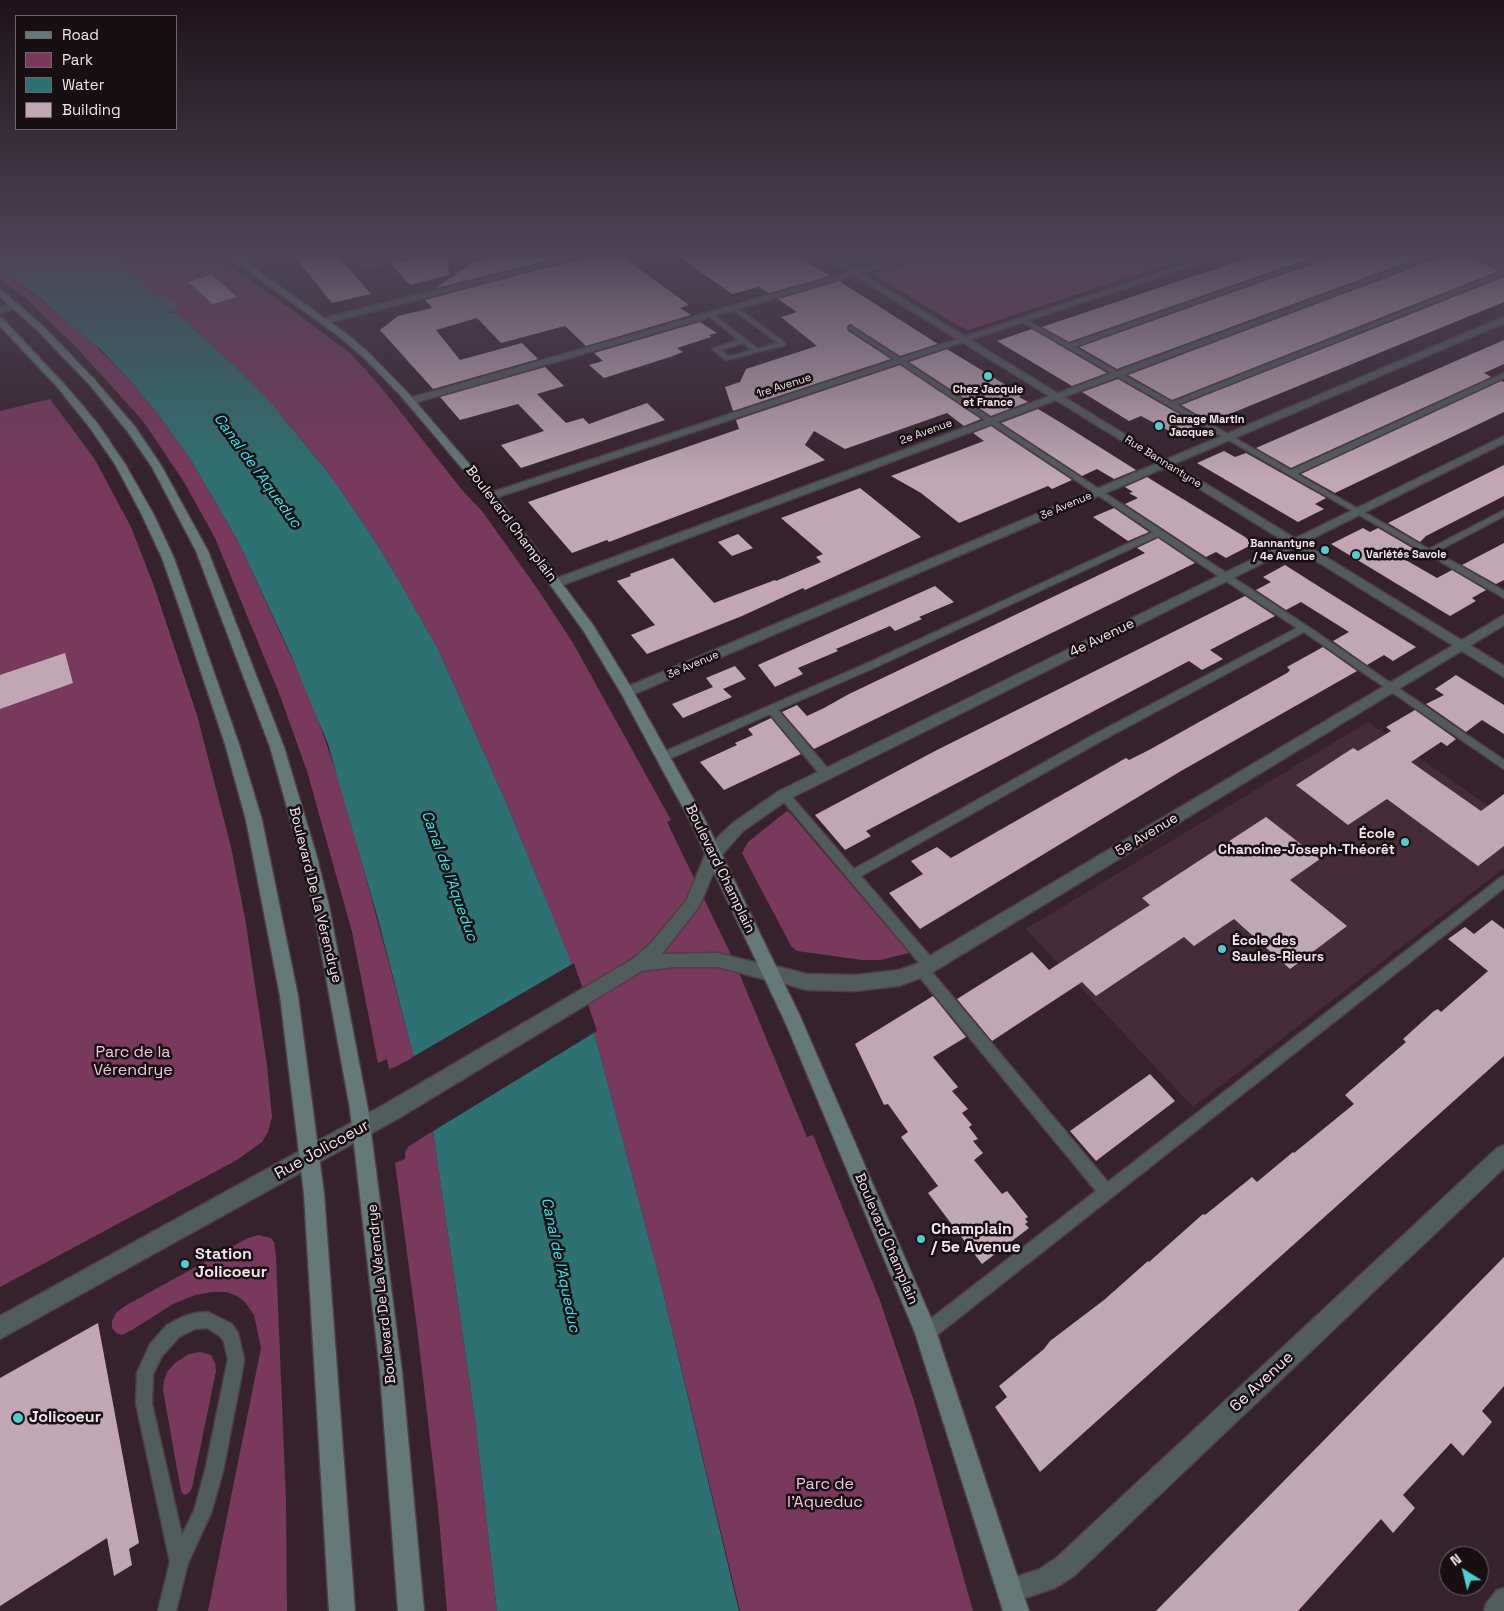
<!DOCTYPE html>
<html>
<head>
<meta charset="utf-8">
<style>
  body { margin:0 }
  #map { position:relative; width:1504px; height:1611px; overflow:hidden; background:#36222c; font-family:"Space Grotesk",sans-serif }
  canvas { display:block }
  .legend { position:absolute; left:15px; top:15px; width:162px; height:115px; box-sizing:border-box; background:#180f13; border:1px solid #706569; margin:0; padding:6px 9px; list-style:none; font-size:15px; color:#f3e5eb }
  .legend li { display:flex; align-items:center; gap:10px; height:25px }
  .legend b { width:25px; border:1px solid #706569 }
  .north { position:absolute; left:1439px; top:1546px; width:50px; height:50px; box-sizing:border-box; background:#180f13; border:1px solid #706569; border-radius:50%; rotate:324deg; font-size:14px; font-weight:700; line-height:20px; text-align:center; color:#f3e5eb }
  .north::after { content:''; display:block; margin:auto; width:18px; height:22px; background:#52cdce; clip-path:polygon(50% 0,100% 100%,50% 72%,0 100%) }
</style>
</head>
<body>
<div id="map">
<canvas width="1504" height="1611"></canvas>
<ul class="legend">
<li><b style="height:6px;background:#657979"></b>Road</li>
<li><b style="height:14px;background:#79395d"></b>Park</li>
<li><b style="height:14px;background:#2e7172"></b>Water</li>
<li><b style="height:14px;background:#c1a7b4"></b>Building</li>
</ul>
<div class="north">N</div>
</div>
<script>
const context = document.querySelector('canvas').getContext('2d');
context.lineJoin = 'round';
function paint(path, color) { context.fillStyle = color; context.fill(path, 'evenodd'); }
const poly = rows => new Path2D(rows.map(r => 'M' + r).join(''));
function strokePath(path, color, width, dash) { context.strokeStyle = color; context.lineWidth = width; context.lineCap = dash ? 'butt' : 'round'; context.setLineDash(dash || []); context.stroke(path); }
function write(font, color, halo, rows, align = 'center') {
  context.font = font + ' "Space Grotesk",sans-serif'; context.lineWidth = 5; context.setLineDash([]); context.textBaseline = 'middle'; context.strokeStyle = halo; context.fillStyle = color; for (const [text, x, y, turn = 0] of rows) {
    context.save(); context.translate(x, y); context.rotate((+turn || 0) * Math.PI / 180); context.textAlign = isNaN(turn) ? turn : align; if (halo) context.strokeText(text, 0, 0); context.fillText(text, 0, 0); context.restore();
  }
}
paint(poly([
  [1464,253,1504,253,1504,268,1492,263],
  [1368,722,1504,817,1504,868,1193,1107,1026,929]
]), '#462c39');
paint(poly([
  [105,253,212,253,303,318,350,353,381,387,462,490,482,511,539,591,573,643,671,820,667,822,735,963,807,1137,813,1135,879,1298,914,1401,973,1611,740,1611,662,1288,594,1032,540,885,508,807,438,649,394,572,366,527,327,471,286,421,237,368,175,312,163,312,179,308,150,299,155,295],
  [942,253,1203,253,968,330,961,327,872,274],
  [0,269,78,329,128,378,158,414,191,460,238,541,312,702,343,792,414,1057,395,1067,389,1069,387,1059,378,1063,352,932,307,771,279,693,215,538,184,482,143,421,78,349,24,297,0,279],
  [50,399,94,458,131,527,154,586,197,715,231,847,245,918,267,1065,272,1117,268,1132,262,1142,237,1160,0,1287,0,411],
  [787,811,790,813,909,953,880,960,862,960,797,951,791,946,742,853,748,842],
  [433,1131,475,1419,497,1611,447,1611,438,1507,417,1328,395,1163,405,1159,405,1152,408,1147],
  [258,1235,271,1238,274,1242,276,1257,286,1501,287,1611,208,1611,261,1348,254,1315,245,1302,237,1296,227,1292,212,1292,195,1295,173,1304,132,1330,122,1335,116,1333,112,1328,112,1321,116,1313,125,1306,248,1238],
  [200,1352,211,1355,215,1363,216,1371,192,1488,189,1493,184,1495,181,1491,163,1390,164,1380,167,1372,175,1363,189,1354]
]), '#79395d');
paint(poly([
  [0,253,105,253,156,295,150,299,165,295,179,308,164,313,175,312,237,368,271,403,327,471,366,527,394,572,438,649,508,807,540,885,572,965,594,1032,662,1288,739,1611,497,1611,475,1419,433,1131,378,919,328,744,291,655,238,541,191,460,158,414,128,378,100,349,36,295,0,269]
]), '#2e7172');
paint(poly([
  [574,963,597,1031,430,1133,411,1058]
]), '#36222c');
paint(poly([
  [315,253,335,253,371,294,332,303,295,257],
  [433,253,447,253,449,275,410,285,391,264],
  [508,253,578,253,436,288,473,262],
  [600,253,617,253,689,305,680,308,691,315,586,346,565,326,501,343,477,318,436,330,460,360,522,343,538,359,433,389,380,330,398,316,432,308,425,300],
  [674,253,792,253,830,276,769,293,759,287,732,294],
  [1263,253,1325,253,1069,342,1042,327],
  [1341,253,1432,253,1117,369,1079,347],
  [1450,253,1457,253,1499,271,1172,400,1128,375],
  [212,275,237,297,213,304,188,282],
  [1504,277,1504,302,1210,422,1181,405],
  [839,281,938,344,900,356,850,324,847,327,848,331,891,359,733,411,725,387,740,382,746,369,817,346,781,317,797,312,778,299],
  [700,322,717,333,709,335,711,337,677,348,683,352,670,357,604,378,589,365,603,361,594,353],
  [1032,329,1107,373,1072,386,997,341],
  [1504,340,1504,364,1484,373,1491,377,1291,468,1256,448],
  [947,349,1022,395,1019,397,1028,402,991,416,909,362],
  [900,365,981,419,964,426,947,413,845,449,814,431,805,445,825,460,609,542,607,540,572,553,528,502,739,429,736,420],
  [545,367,564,386,537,394,566,423,583,418,589,424,647,403,665,420,521,468,501,445,544,431,518,404,460,420,440,397],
  [1118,379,1200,426,1177,435,1141,416,1129,421,1082,392],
  [1501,381,1504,382,1504,412,1335,493,1301,474],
  [1038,409,1063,424,1136,470,1114,479,1097,469,1082,476,1001,423],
  [991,426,1072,480,1052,489,1048,486,959,523,921,493,891,476,984,441,973,433],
  [1224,451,1235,457,1246,453,1326,498,1315,504,1324,509,1298,522,1197,463],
  [1504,465,1504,496,1426,536,1420,542,1388,523],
  [1147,477,1245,537,1253,544,1226,558,1216,552,1206,557,1125,504,1138,498,1129,493,1133,492,1125,487],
  [860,488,921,537,805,590,803,588,742,616,647,654,631,635,655,625,617,581,631,576,630,574,673,558,714,603,775,580,776,581,821,562,816,557,823,554,781,518],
  [1114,508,1149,532,1128,541,1093,517],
  [1363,528,1370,532,1378,528,1414,549,1404,559,1437,578,1452,570,1486,590,1472,598,1476,601,1450,616,1331,544],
  [738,534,753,548,732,556,718,542],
  [1158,538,1195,563,814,749,782,712,797,705,807,716,824,708,849,694,1145,553,1137,548],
  [1504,543,1504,580,1496,584,1462,565],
  [1285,565,1326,591,1416,647,1393,661,1384,655,1367,665,1333,641,1349,632,1301,602,1286,610,1256,590,1271,582,1263,577],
  [935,586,954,602,919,617,922,619,895,631,890,626,836,649,838,651,798,668,803,674,775,687,758,665],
  [1245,596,1275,616,1210,650,1223,659,1202,670,1189,661,866,831,871,836,845,850,815,815,935,751],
  [1323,647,1357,671,1181,771,920,929,889,893,923,874,911,861,937,847,951,858,1126,758,1129,760,1149,750,1287,673,1290,670,1287,667],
  [65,653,73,683,0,709,0,675],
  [735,666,746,679,723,689,732,697,683,718,672,704,713,687,706,678],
  [1456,675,1504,705,1504,734,1482,720,1466,732,1426,704,1444,695,1435,689],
  [1415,710,1456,739,1447,746,1441,742,1411,762,1481,811,1504,794,1504,846,1478,866,1387,799,1348,825,1296,785,1353,748,1358,751,1391,731,1386,727],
  [771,718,801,754,724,790,700,762,737,745,735,743,753,735,748,729],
  [1266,817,1320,859,1290,880,1347,926,1290,969,1234,919,1194,946,1184,937,1096,996,1082,982,992,1041,957,999,1032,952,1049,970,1150,905,1142,898],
  [1492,920,1504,929,1504,1056,1040,1472,995,1407,1007,1397,999,1386,1044,1349,1050,1341,1104,1300,1148,1261,1149,1262,1203,1214,1205,1215,1252,1177,1257,1182,1293,1152,1294,1153,1354,1104,1345,1095,1406,1042,1403,1039,1434,1011,1438,1009,1441,1012,1488,971,1448,939,1465,927,1474,934],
  [933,996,966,1037,933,1057,958,1087,952,1091,968,1109,962,1113,972,1125,969,1127,978,1139,973,1141,983,1153,974,1160,1002,1194,1007,1191,1028,1217,1025,1219,1028,1222,1025,1224,1029,1228,982,1264,928,1193,938,1186,901,1137,908,1132,888,1104,884,1105,855,1044],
  [1150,1074,1175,1101,1096,1161,1070,1131],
  [1504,1257,1504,1386,1482,1411,1492,1422,1463,1456,1451,1443,1403,1495,1415,1508,1393,1533,1381,1519,1298,1611,1156,1611],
  [98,1323,139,1543,129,1549,132,1565,114,1576,107,1538,0,1606,0,1378]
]), '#c1a7b4');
const service = poly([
  [346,253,352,253,361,262,368,263,419,253,431,253,368,267,357,264,346,253],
  [1330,253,1339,253,1074,347,1172,402,1504,271,1504,275,1177,405,1291,470,1504,373,1504,378,1297,474,1429,549,1504,510,1504,516,1436,552,1504,591,1504,598,1019,320,1024,319,1069,344,1330,253],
  [1459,253,1467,253,1504,267,1504,271,1459,253],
  [732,307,736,307,785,343,785,345,726,360,712,349,739,340,708,316,708,314,712,314,758,349,778,343,732,309,732,307],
  [743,343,752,350,729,357,720,350,743,343],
  [851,326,1307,626,1504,760,1504,769,1304,632,1103,740,861,876,935,962,936,966,935,970,931,971,1108,1182,1500,878,1504,876,1504,888,1112,1197,932,1339,926,1341,920,1339,918,1333,920,1327,1096,1191,917,974,916,970,917,966,921,965,778,795,780,792,784,791,788,792,854,869,1095,734,1297,628,1158,536,876,667,778,710,830,771,831,774,830,777,822,777,770,714,667,760,659,760,658,757,659,754,868,663,1153,532,849,329,849,327,851,326],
  [208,1312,232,1324,238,1333,244,1359,242,1373,223,1471,211,1513,188,1563,176,1611,158,1611,170,1562,136,1404,137,1373,150,1344,167,1325,182,1317,195,1313,208,1312],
  [207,1328,220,1336,224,1342,228,1359,205,1471,194,1511,182,1535,152,1404,153,1374,162,1356,179,1337,195,1329,207,1328],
  [1504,1588,1504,1611,1484,1611,1486,1604,1497,1590,1504,1588]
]);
const minor = poly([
  [252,253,267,253,236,261,232,259,252,253],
  [585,253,598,253,324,324,320,321,321,319,585,253],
  [917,253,930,253,414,403,406,403,405,401,406,399,917,253],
  [1219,253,1231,253,495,498,491,499,485,496,487,494,1219,253],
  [1437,253,1448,253,560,586,552,586,550,583,552,580,1437,253],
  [16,302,20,305,19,307,0,313,0,307,16,302],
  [1504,317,1504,323,632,695,627,697,622,695,620,692,622,689,1504,317],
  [1504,436,1504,443,789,799,743,831,719,858,713,860,707,858,705,854,719,836,733,823,779,791,1504,436],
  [1504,615,1504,625,928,975,899,986,855,991,807,990,765,978,762,973,765,968,771,965,807,974,855,975,899,970,916,964,1504,615]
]);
const tertiary = poly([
  [818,253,828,253,1504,666,1504,677,818,253],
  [713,848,719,850,721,854,700,905,662,954,718,953,777,968,780,973,777,978,771,981,718,967,673,967,642,971,399,1118,0,1339,0,1316,385,1104,633,959,651,943,686,901,707,850,713,848],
  [1504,1145,1504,1168,1074,1576,1055,1588,1010,1603,1001,1600,998,1591,1001,1582,1040,1569,1056,1558,1497,1148,1504,1145]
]);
const secondary = poly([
  [224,253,233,253,347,334,370,354,408,393,495,494,593,625,632,689,704,818,800,1016,934,1325,1029,1611,1003,1611,915,1333,786,1024,689,819,621,693,583,630,487,498,402,397,364,358,341,338,224,253],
  [0,289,43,326,95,380,136,428,162,467,208,551,284,747,317,857,329,906,368,1109,402,1372,424,1611,398,1611,380,1372,350,1109,313,906,301,857,270,747,196,551,152,467,128,432,89,384,37,330,0,297,0,289],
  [0,318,3,319,65,385,98,424,125,464,154,515,174,558,193,612,239,744,262,820,298,996,324,1194,355,1611,329,1611,304,1194,280,996,246,820,225,744,181,612,162,558,142,515,115,464,90,428,59,389,0,326,0,318]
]);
strokePath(service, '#503d47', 3);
strokePath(minor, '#503d47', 3);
strokePath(tertiary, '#503d47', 3);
strokePath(secondary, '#503d47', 3);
paint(service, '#505d5c');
paint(minor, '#505d5c');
paint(tertiary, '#505d5c');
paint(secondary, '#657979');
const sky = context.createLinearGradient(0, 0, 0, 478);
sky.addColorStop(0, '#1e1318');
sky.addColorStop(0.53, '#4c4456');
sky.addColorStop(1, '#4c445600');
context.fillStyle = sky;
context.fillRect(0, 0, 1504, 478);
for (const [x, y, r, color] of [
  [988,376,5,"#52cdce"],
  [1159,426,5,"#52cdce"],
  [1325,550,5,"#52cdce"],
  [1356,555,5,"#52cdce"],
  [1405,842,5,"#52cdce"],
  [1222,949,5,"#52cdce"],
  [921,1239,5,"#52cdce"],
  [185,1264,5,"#52cdce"],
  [18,1418,6,"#52cdce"]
]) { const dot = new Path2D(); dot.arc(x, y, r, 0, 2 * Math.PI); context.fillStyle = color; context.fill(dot); strokePath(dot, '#180f13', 2); }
write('11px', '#f3e5eb', '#180f13', [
  ["1re Avenue",784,386,-18],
  ["2e Avenue",926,432,-20],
  ["Rue Bannantyne",1163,462,32],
  ["3e Avenue",1066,506,-23],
  ["3e Avenue",693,665,-23]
]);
write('bold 11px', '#f3e5eb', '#180f13', [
  ["Chez Jacquie",988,390,"center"],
  ["et France",988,403,"center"],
  ["Garage Martin",1169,420],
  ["Jacques",1169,433],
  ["Bannantyne",1315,544,"right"],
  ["/ 4e Avenue",1315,557,"right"],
  ["Variétés Savoie",1366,555]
], 'left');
write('14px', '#f3e5eb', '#180f13', [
  ["Boulevard Champlain",511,524,53],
  ["4e Avenue",1102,638,-26],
  ["5e Avenue",1147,835,-31],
  ["Boulevard Champlain",720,869,64],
  ["Boulevard De La Vérendrye",315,895,76],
  ["Boulevard Champlain",886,1239,67],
  ["Boulevard De La Vérendrye",382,1294,-96]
]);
write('bold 14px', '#f3e5eb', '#180f13', [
  ["École",1395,834],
  ["Chanoine-Joseph-Théorêt",1395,850],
  ["École des",1232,941,"left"],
  ["Saules-Rieurs",1232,957,"left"]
], 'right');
write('italic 15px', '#28eff1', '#180f13', [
  ["Canal de l'Aqueduc",257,471,54],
  ["Canal de l'Aqueduc",449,876,70],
  ["Canal de l'Aqueduc",560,1265,78]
]);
write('16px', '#f2c6dc', '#180f13', [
  ["Parc de la",133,1053],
  ["Vérendrye",133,1071],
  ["Parc de",825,1485],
  ["l'Aqueduc",825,1503]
]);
write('16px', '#f3e5eb', '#180f13', [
  ["Rue Jolicoeur",322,1150,-29],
  ["6e Avenue",1262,1382,-43]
]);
write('bold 16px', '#f3e5eb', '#180f13', [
  ["Champlain",931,1230],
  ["/ 5e Avenue",931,1248],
  ["Station",195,1255],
  ["Jolicoeur",195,1273],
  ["Jolicoeur",29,1418]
], 'left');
</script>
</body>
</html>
